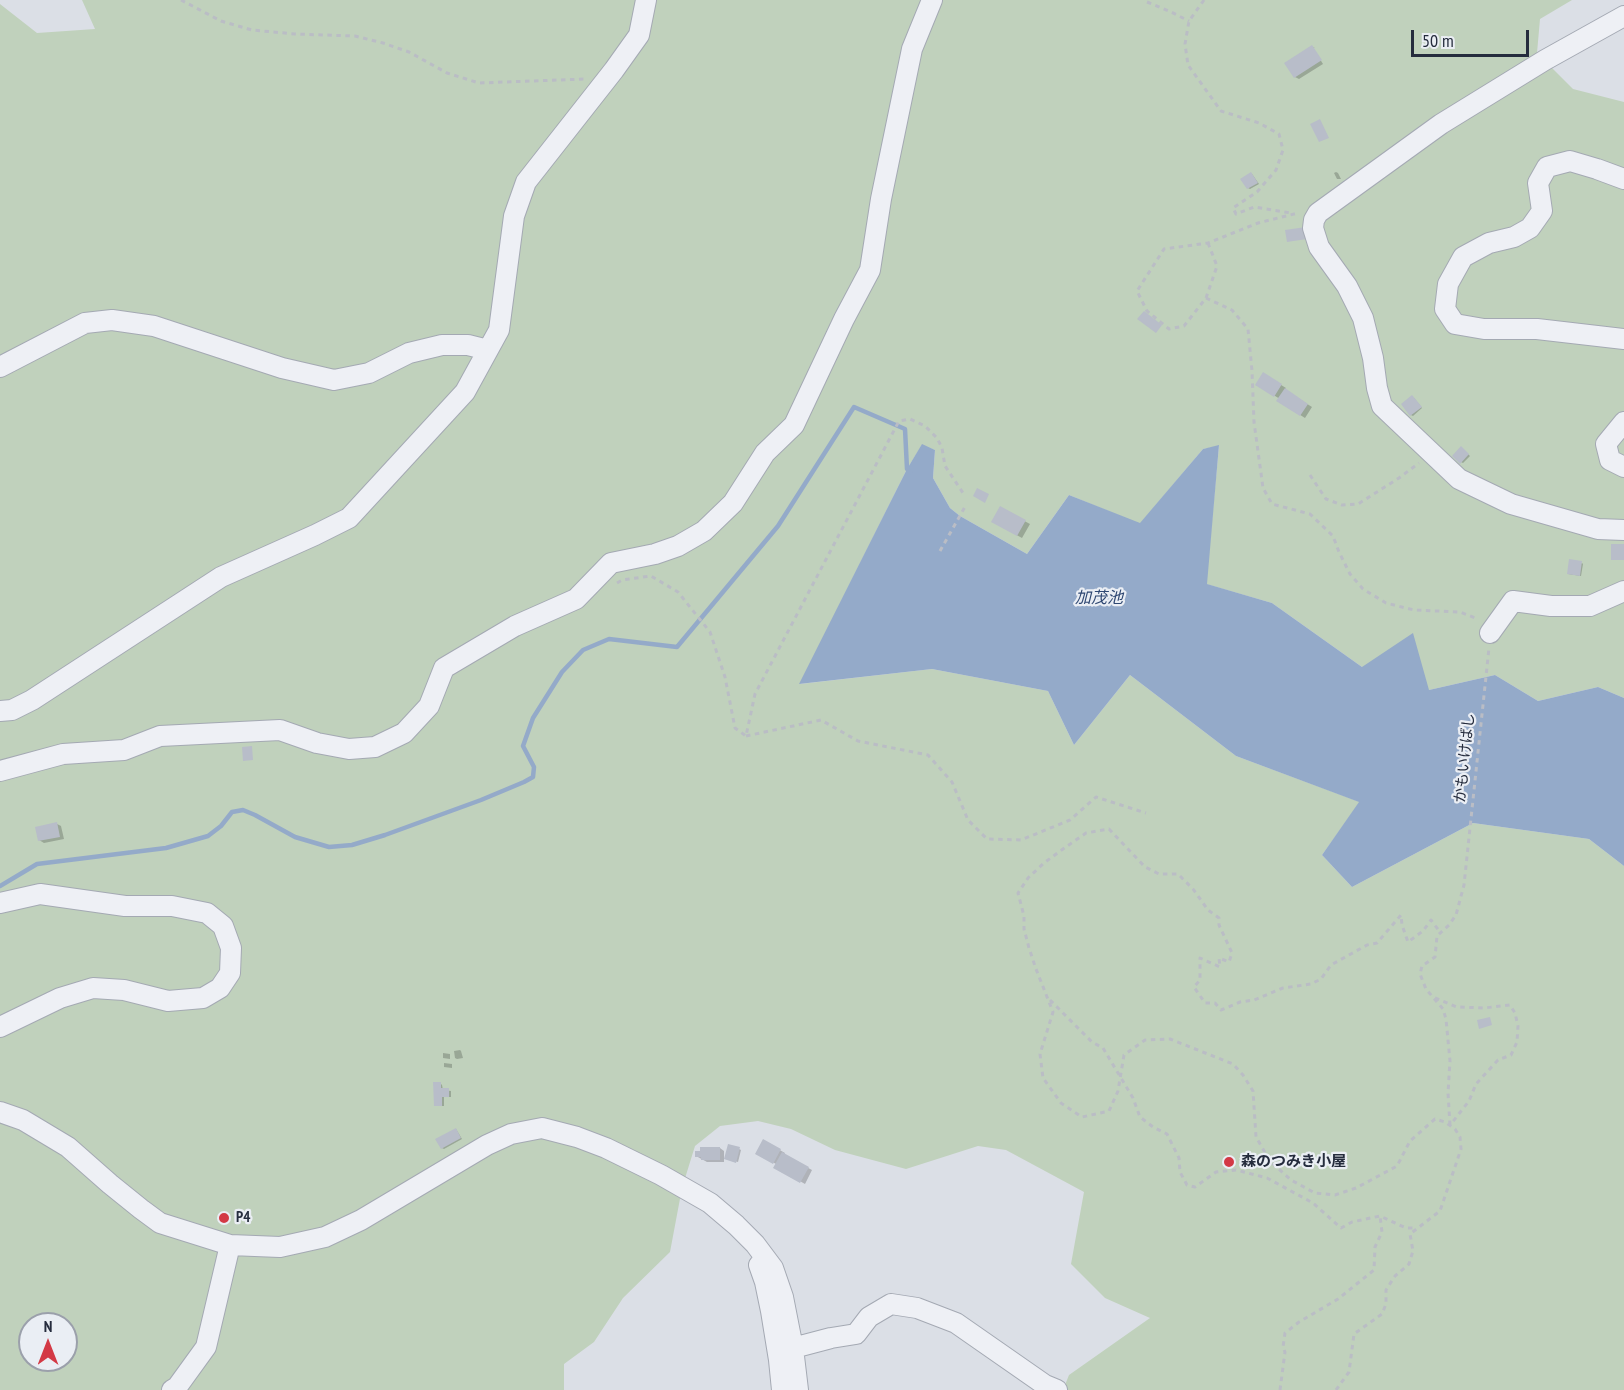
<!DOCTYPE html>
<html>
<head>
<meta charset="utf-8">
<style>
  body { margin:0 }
  #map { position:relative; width:1624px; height:1390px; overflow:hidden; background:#dbdfe6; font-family:"PT Sans Narrow",sans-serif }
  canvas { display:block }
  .north { position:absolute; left:18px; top:1312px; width:60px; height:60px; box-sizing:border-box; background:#eaeef4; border:2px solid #9ba0ab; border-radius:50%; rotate:0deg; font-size:16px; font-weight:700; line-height:24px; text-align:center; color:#252c3d }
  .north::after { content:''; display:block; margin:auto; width:21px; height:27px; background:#d33945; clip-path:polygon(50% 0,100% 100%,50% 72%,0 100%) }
  .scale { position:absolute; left:1411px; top:30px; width:118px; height:27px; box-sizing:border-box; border:3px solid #252c3d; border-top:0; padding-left:8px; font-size:18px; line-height:21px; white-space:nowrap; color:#252c3d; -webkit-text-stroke:4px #eaeef4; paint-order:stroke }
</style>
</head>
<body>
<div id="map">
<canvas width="1624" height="1390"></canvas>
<div class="north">N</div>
<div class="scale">50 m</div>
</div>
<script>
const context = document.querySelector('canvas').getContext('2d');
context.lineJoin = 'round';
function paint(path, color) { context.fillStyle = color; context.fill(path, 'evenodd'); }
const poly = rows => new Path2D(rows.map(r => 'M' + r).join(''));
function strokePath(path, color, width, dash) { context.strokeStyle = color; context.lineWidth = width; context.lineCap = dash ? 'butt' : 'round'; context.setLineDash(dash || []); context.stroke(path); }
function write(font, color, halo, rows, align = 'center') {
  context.font = font + ' "PT Sans Narrow","Noto Sans JP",sans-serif'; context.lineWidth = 4.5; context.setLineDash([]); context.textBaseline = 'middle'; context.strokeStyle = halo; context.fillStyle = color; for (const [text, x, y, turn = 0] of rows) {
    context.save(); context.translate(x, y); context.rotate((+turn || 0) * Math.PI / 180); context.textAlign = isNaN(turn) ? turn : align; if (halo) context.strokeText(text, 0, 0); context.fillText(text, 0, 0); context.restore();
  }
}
paint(poly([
  [82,0,1572,0,1540,19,1537,53,1573,89,1624,102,1624,698,1598,687,1538,701,1495,675,1429,690,1362,667,1272,603,1206,584,1219,446,1203,449,1140,524,1069,495,1027,554,960,516,950,508,933,478,935,450,922,445,907,469,800,684,932,669,1048,691,1074,745,1130,675,1236,756,1360,802,1322,855,1352,887,1473,823,1589,839,1624,866,1624,1390,1063,1390,1069,1375,1150,1318,1105,1298,1071,1264,1084,1192,1006,1150,978,1146,906,1169,835,1150,791,1129,758,1121,720,1126,695,1146,682,1188,670,1252,623,1298,594,1342,564,1364,564,1390,0,1390,0,4,37,33,95,29],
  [30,1324,66,1324,66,1360,30,1360]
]), '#c0d1bc');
paint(poly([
  [922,444,935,450,933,478,950,508,960,516,1027,554,1069,495,1140,523,1203,449,1219,445,1207,584,1272,603,1362,667,1413,633,1429,690,1495,675,1538,701,1598,687,1624,698,1624,866,1589,839,1473,823,1352,887,1322,855,1359,802,1236,756,1130,675,1074,745,1048,691,932,669,799,684,907,469]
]), '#94aac9');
paint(poly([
  [1312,47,1315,48,1313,48,1323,64,1299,79,1295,77],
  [1336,172,1338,173,1341,179,1337,179,1334,173],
  [1252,174,1259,184,1250,189,1248,188],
  [1263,374,1286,388,1285,390,1312,407,1305,418,1278,401,1280,399,1257,385],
  [1414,398,1422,408,1413,416,1411,415],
  [1463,449,1470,456,1463,463,1461,462],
  [1000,508,1030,524,1022,538,993,522],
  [1582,563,1583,564,1581,576,1568,574],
  [57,824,61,826,64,839,44,843,39,840],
  [460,1050,461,1051,463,1058,457,1059,455,1058,454,1051],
  [443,1053,450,1054,450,1059,443,1058],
  [444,1063,452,1064,452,1068,444,1067],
  [441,1084,442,1085,443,1090,451,1091,451,1097,444,1097,444,1106,437,1106,435,1105],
  [456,1129,462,1139,444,1149,442,1148],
  [764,1141,785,1153,784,1155,812,1170,805,1184,775,1167,776,1164,757,1153],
  [720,1148,724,1151,724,1162,707,1162,696,1156],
  [739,1149,741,1150,738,1162,727,1159]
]), '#0003');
strokePath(poly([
  [0,886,37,864,166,848,208,836,221,826,232,812,243,810,255,815,295,837,329,847,352,845,385,835,481,800,524,782,533,777,534,767,523,746,533,718,562,672,583,650,609,639,677,647,778,526,854,407,905,429,907,469,910,472]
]), '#94aac9', 4.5);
paint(poly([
  [1312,45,1322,60,1294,78,1284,63],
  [1320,119,1329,138,1319,142,1310,124],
  [1251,172,1258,183,1247,189,1240,179],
  [1306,227,1307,239,1287,242,1285,230],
  [1144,311,1162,325,1156,333,1137,319],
  [1263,372,1282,384,1274,397,1255,385],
  [1285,388,1308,404,1300,416,1276,401],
  [1412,395,1422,407,1410,416,1401,404],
  [1461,446,1469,454,1460,464,1452,456],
  [977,488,989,494,985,503,973,496],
  [1000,506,1026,520,1017,536,991,522],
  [1611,544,1624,544,1624,560,1611,560],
  [1569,559,1582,561,1580,576,1567,574],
  [252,746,253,760,243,761,242,747],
  [57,822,60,837,38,841,35,827],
  [1490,1017,1492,1025,1479,1029,1477,1020],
  [433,1082,441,1082,441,1088,449,1088,449,1097,442,1097,442,1106,434,1106],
  [456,1128,461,1138,441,1149,435,1139],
  [763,1139,781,1149,773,1164,755,1154],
  [728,1144,740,1147,736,1163,724,1159],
  [700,1147,720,1147,720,1160,701,1160,701,1157,695,1157,695,1151,700,1151],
  [782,1152,809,1167,800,1183,773,1168]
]), '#b8bdc9');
const minor = poly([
  [1624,16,1545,60,1441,124,1318,213,1314,220,1313,228,1319,247,1347,286,1363,318,1373,358,1377,388,1382,406,1459,479,1511,504,1598,529,1624,530],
  [1624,179,1597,169,1570,161,1547,167,1538,183,1542,211,1530,228,1514,237,1489,243,1463,257,1448,284,1445,309,1455,324,1484,329,1537,329,1624,339],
  [0,367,85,323,112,320,154,326,282,368,334,380,369,373,409,353,442,345,468,345,488,350],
  [1624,422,1606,444,1610,460,1624,467],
  [1490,633,1513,601,1551,606,1590,606,1624,591],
  [0,711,12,710,32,700,221,577,315,535,349,518,465,392,499,330,514,216,526,182,614,70,639,35,646,0],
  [0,771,63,754,124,750,160,736,280,730,317,743,349,749,375,747,404,733,429,706,444,668,515,626,576,599,611,563,655,554,678,546,704,531,733,503,765,453,794,425,844,319,870,270,881,199,912,49,932,0],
  [0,903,40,894,125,906,172,906,207,913,223,926,231,948,230,973,220,988,203,998,168,1001,124,990,93,988,60,998,0,1027],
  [0,1112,23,1120,68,1147,110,1184,141,1209,160,1223,230,1245,280,1247,325,1237,361,1220,487,1145,511,1134,542,1128,577,1137,606,1148,661,1175,710,1203,736,1225,755,1244,773,1268,783,1297,793,1348,798,1390],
  [759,1265,765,1282,771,1311,779,1360,782,1390],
  [793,1348,831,1338,856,1334,869,1317,891,1304,917,1308,956,1323,1045,1385,1057,1390],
  [172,1390,177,1387,206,1347,230,1245]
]);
strokePath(minor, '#a4a9b3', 22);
strokePath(poly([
  [181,0,221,21,252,30,295,34,355,36,383,43,409,52,447,73,479,83,586,79],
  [1204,0,1189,21,1185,44,1188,65,1221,111,1259,123,1279,134,1283,150,1276,170,1257,192,1233,208,1236,214,1254,207,1291,213],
  [1147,2,1169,11,1189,21],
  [1208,243,1217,266,1206,298,1184,326,1169,329,1147,311,1137,291,1164,249,1208,243,1258,223,1298,213],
  [1206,298,1232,310,1248,329,1252,371,1254,422,1263,488,1272,504,1310,514,1333,536,1339,552,1350,574,1363,589,1386,603,1414,610,1460,612,1478,619],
  [1310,475,1326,499,1342,505,1358,504,1399,478,1419,463],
  [940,551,966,505],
  [617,583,622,580,651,576,678,592,710,632,725,677,735,728,746,736,755,694,899,421,910,419,925,426,937,438,942,448,945,466,965,496],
  [746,736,821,720,858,741,928,755,952,782,968,820,987,839,1021,840,1070,820,1096,797,1146,813],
  [1435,998,1457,1007,1484,1008,1510,1005,1515,1013,1518,1026,1517,1042,1511,1055,1498,1060,1476,1084,1469,1101,1451,1124],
  [1050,1000,1092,1042,1103,1048,1133,1098,1140,1117,1153,1127,1167,1134,1179,1158,1180,1172,1187,1185,1195,1187,1216,1172,1236,1170,1267,1178,1313,1203,1341,1228,1352,1222,1380,1216,1406,1228,1416,1228],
  [1450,1125,1448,1093,1450,1061,1446,1019,1443,1009,1426,989,1420,974,1422,966,1435,957,1437,936,1449,925,1456,915,1464,885,1489,648],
  [1280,1390,1285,1352,1283,1347,1285,1333,1299,1322,1338,1299,1374,1270,1375,1247,1382,1232,1380,1216],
  [1336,1390,1349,1372,1354,1334,1382,1314,1386,1304,1386,1290,1395,1276,1409,1264,1413,1251,1410,1234,1440,1211,1461,1149,1460,1137,1455,1129,1445,1122,1435,1119,1410,1141,1397,1166,1356,1188,1335,1195,1315,1193,1291,1180,1270,1161,1256,1137,1253,1091,1243,1075,1233,1064,1170,1039,1145,1040,1124,1055,1118,1091,1109,1111,1082,1117,1061,1103,1043,1078,1040,1054,1053,1012,1036,969,1029,948,1024,929,1024,916,1018,893,1028,878,1044,863,1063,849,1086,833,1109,829,1145,867,1159,874,1178,874,1193,889,1208,910,1219,918,1219,925,1232,953,1229,962,1219,958,1220,967,1200,958,1200,980,1194,987,1205,1003,1215,1003,1221,1010,1240,1002,1254,1000,1283,988,1311,984,1321,979,1331,965,1367,945,1377,943,1401,915,1402,925,1408,942,1423,931,1431,920,1440,932]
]), '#babdc5', 3, [4.5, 4.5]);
strokePath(minor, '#eef0f5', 20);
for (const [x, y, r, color] of [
  [1229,1162,6,"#d33945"],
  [224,1218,6,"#d33945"]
]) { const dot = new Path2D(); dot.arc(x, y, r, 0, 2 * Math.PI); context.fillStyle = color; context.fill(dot); strokePath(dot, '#eaeef4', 2); }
write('15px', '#252c3d', '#eaeef4', [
  ["かもいけばし",1465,758,-84]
]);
write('bold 15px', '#252c3d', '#eaeef4', [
  ["森のつみき小屋",1241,1162],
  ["P4",236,1218]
], 'left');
write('italic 16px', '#2e4772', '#eaeef4', [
  ["加茂池",1099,598]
]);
</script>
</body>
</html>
